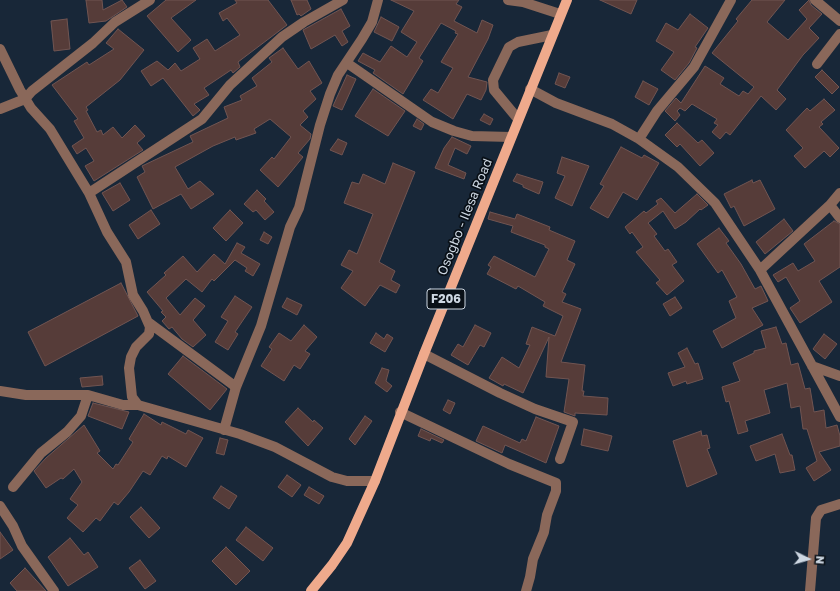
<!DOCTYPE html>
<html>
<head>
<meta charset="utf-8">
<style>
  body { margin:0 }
  #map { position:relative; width:840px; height:591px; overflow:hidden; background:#182738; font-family:"Golos Text",sans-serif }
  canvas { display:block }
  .north { position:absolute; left:788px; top:539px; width:40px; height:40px; -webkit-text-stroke:3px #091017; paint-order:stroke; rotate:95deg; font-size:11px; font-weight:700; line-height:16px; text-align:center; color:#cdd7e2 }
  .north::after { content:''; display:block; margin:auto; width:14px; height:18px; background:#cdd7e2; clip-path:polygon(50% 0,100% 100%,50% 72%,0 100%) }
</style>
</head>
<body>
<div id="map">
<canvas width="840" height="591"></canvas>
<div class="north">N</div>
</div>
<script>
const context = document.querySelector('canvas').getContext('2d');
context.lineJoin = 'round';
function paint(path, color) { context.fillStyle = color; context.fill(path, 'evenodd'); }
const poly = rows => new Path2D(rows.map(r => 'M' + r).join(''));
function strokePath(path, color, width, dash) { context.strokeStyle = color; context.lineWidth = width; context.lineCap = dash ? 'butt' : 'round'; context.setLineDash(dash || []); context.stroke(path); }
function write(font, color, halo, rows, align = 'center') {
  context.font = font + ' "Golos Text",sans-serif'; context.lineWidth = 3.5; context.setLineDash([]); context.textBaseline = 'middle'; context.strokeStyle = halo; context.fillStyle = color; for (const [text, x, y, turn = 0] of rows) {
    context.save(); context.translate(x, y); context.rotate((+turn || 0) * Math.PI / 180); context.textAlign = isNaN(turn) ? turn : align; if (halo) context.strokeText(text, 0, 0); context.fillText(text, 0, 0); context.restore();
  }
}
const building = poly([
  [86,0,102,0,103,10,122,0,127,7,106,21,89,23,86,0],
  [166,0,196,0,171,18,191,40,178,52,147,16,166,0],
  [235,0,268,0,287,25,238,62,240,67,233,73,231,70,204,88,209,95,194,104,200,110,193,116,163,78,151,86,141,71,157,61,168,70,175,63,181,71,200,59,193,48,207,39,215,51,240,35,227,18,223,21,219,13,237,3,235,0],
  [291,0,307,0,311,9,301,16,299,14,297,15,291,0],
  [391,0,459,0,456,4,462,7,454,21,477,33,482,20,493,25,488,39,468,77,487,82,486,90,481,100,467,94,453,119,423,100,431,89,438,93,453,68,441,62,458,34,455,33,456,31,441,23,419,58,423,61,403,94,373,73,375,70,358,61,363,53,380,62,391,46,407,57,417,42,401,32,414,11,391,0],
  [600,0,637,0,631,14,600,0],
  [752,0,785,0,767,22,788,40,807,19,799,10,809,0,811,5,822,14,809,28,819,38,803,55,777,90,786,99,776,110,761,96,730,135,726,132,720,139,712,132,718,125,714,123,717,119,692,104,685,111,680,108,677,111,680,115,675,121,665,111,676,98,681,103,705,66,724,78,720,84,739,96,743,91,748,94,754,87,712,53,738,21,736,19,752,0],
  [341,9,350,26,342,31,348,42,342,46,335,35,311,49,303,30,341,9],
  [690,14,708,28,695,47,697,48,689,63,675,80,661,70,674,52,656,41,666,23,678,30,690,14],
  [381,17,399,27,392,41,374,32,381,17],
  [67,19,70,49,54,51,51,21,67,19],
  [118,29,144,50,120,80,86,107,88,110,86,111,97,132,101,130,103,135,113,127,122,138,135,125,145,136,137,143,143,150,94,181,85,166,94,161,86,148,77,154,72,146,84,138,74,121,78,119,52,85,87,62,89,65,114,49,106,43,118,29],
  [283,48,298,69,309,61,322,83,310,91,316,99,303,111,308,117,300,125,311,134,310,139,298,153,303,157,290,173,278,187,260,170,272,157,274,159,291,137,270,119,254,129,256,133,236,140,235,137,213,146,175,167,188,189,200,181,214,194,191,209,181,194,153,209,137,177,145,172,142,166,193,142,190,136,228,118,224,107,242,100,240,96,257,86,252,78,272,62,269,58,283,48],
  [822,70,839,87,832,94,815,77,822,70],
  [559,73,570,77,565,88,555,84,559,73],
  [347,75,356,79,342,110,333,106,347,75],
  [643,81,658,89,649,105,635,97,643,81],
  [373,89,405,111,388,136,355,116,373,89],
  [824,99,835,110,821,122,823,124,819,127,839,148,830,157,824,151,805,168,794,156,803,148,786,130,807,108,810,111,824,99],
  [484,114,493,119,490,125,480,120,484,114],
  [417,119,424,124,421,130,413,126,417,119],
  [677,123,698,143,702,140,714,153,700,166,680,144,677,147,665,135,677,123],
  [452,137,471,146,467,154,455,148,448,165,466,173,464,179,435,168,444,148,452,137],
  [338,139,347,143,342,155,330,150,338,139],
  [621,147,642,158,644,155,659,163,637,200,623,192,608,218,590,208,604,186,600,184,621,147],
  [562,157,589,166,572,206,555,198,565,176,557,173,562,157],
  [393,163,415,172,379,262,395,271,391,280,400,285,396,293,380,285,365,306,341,288,353,271,341,265,349,250,357,254,373,214,344,203,352,182,359,184,363,174,385,184,393,163],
  [517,174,543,182,539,194,523,187,523,185,513,181,517,174],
  [752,180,753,183,760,180,775,209,744,226,734,206,731,208,724,194,752,180],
  [120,183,130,200,113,211,102,193,120,183],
  [257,190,266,199,264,201,274,212,265,220,256,210,253,212,244,204,257,190],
  [697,194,708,205,701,210,700,209,686,222,675,229,663,211,648,223,657,234,654,236,665,251,668,249,677,262,672,265,684,281,667,295,656,283,660,280,636,252,643,247,632,232,630,234,625,227,644,211,646,213,658,204,656,201,661,198,675,213,697,194],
  [151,210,160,224,138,239,129,225,151,210],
  [230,210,243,223,226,241,213,228,230,210],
  [490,212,515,219,517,214,550,227,549,230,575,241,567,260,575,264,562,292,566,294,562,302,581,309,561,362,585,365,582,391,584,391,583,396,608,398,607,415,575,413,575,416,564,412,569,379,546,377,549,337,523,393,504,384,503,386,489,378,502,357,519,368,530,345,526,344,532,327,555,336,563,316,543,306,545,302,518,286,516,289,487,274,491,267,488,265,494,256,535,277,549,249,545,247,545,245,511,232,513,226,488,219,490,212],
  [784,219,793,231,765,254,756,242,784,219],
  [834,221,840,224,840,267,819,281,832,302,800,323,790,308,800,301,786,277,778,282,773,275,793,263,798,271,815,261,804,244,834,221],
  [719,228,729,241,726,243,741,264,755,289,761,286,768,301,752,308,763,325,722,348,713,331,736,318,729,301,737,297,722,270,718,273,697,244,719,228],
  [264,232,272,237,268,244,260,240,264,232],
  [237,243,245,247,241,253,260,264,253,276,245,271,247,268,235,260,214,281,212,279,202,292,186,279,166,298,180,315,195,298,205,306,193,320,206,335,193,347,182,339,172,327,169,329,162,321,166,317,161,312,163,311,147,292,166,275,164,273,183,256,197,272,214,254,225,264,237,243],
  [121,283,138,316,45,366,28,332,121,283],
  [235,296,252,307,235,332,238,334,228,350,215,342,228,321,221,317,235,296],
  [675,297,682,308,670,316,663,304,675,297],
  [287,298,302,305,297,315,282,307,287,298],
  [304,325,317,337,305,351,310,354,300,369,294,365,284,381,261,366,272,349,269,347,279,333,291,341,304,325],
  [475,325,491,333,484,347,480,345,468,365,451,355,458,344,463,347,475,325],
  [776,327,782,344,786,343,791,365,798,363,805,389,810,388,814,412,824,410,826,428,837,425,840,436,840,446,819,452,831,470,814,481,806,468,817,461,807,429,803,429,800,406,791,408,787,383,764,390,770,413,745,421,748,431,738,434,729,401,726,402,722,387,740,381,733,363,754,353,754,351,766,348,761,331,776,327],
  [376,333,384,339,387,334,393,338,385,352,370,343,376,333],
  [824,334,837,344,825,359,813,349,824,334],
  [687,348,695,364,698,363,703,379,687,384,686,381,673,386,668,373,685,367,678,353,687,348],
  [183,356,227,389,210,410,168,374,183,356],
  [382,368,389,370,386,381,392,386,387,392,375,383,382,368],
  [102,376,103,385,82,387,80,378,102,376],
  [448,400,455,403,450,414,443,410,448,400],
  [93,403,129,412,122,429,88,416,93,403],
  [298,408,313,422,314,420,323,428,308,446,285,422,298,408],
  [144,414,161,425,162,422,186,434,188,430,203,438,186,467,168,456,167,459,162,456,150,475,143,471,129,492,118,505,114,502,100,521,96,518,83,532,67,518,78,505,70,499,82,482,74,469,63,479,61,478,46,488,34,471,46,458,84,425,100,451,97,453,113,469,116,464,118,465,133,442,129,439,144,414],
  [365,416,372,421,355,445,349,439,365,416],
  [536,417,559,426,546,463,505,445,502,453,476,441,483,426,520,443,522,439,526,441,536,417],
  [421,429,444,440,442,443,431,438,430,441,418,436,421,429],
  [584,429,612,436,608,451,581,445,584,429],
  [701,431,702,436,707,435,710,448,707,449,717,474,687,487,673,441,701,431],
  [782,434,790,455,792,455,795,470,780,473,775,454,756,461,750,446,782,434],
  [220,438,228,440,224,455,216,453,220,438],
  [287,475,301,485,292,497,278,487,287,475],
  [221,486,237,496,229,509,213,498,221,486],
  [309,487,324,496,319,504,304,495,309,487],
  [141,507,160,528,149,538,130,517,141,507],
  [246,527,273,548,263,561,236,540,246,527],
  [0,532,13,550,0,559,0,532],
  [70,538,84,555,88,552,98,567,68,586,48,557,70,538],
  [226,547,250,571,236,585,212,561,226,547],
  [140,560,156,581,145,589,129,568,140,560],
  [25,568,46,591,17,591,10,583,25,568]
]);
paint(building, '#563c39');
strokePath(building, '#715552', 1);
strokePath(poly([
  [508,0,523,2,560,14],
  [815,0,840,21],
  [0,49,20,90,31,108,50,129,89,193,107,232,126,262,133,295,143,311,150,327,149,334,136,347,131,357,129,368,132,397,138,405],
  [347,63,432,122,454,131,472,136,511,137],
  [817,64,840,34],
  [530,89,556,103,612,124,639,139,678,167,715,203,760,270,840,417],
  [0,109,25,99,32,91,93,43,115,22,150,0],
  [518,119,494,90,493,80,509,47,518,42,552,35],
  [639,139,657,111,694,67,731,0],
  [89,193,202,119,230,85,282,37,304,22,343,0],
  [830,205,840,218],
  [760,270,830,205,840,193],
  [148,322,236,387],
  [424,354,500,393,535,409,573,422,560,459],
  [812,366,840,376],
  [0,391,26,395,88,395,123,405,138,405,240,434,275,447,332,477,347,481,375,481],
  [400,412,509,464,556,483,556,491,547,515,544,532,533,559,530,577,526,591],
  [224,430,236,387,261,326,290,227,299,208,320,125,330,94,338,75,362,39,372,22,378,0],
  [13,487,41,453,67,432,81,416,88,395],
  [0,506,13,526,22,546,54,591],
  [810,591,816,518,821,510,840,504]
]), '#8a685a', 10);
strokePath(poly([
  [311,591,332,565,347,543,375,481,424,354,567,0]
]), '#efaa8c', 10);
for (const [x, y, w] of [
  [446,299,38]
]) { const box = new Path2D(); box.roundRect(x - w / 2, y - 10, w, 20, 3); context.fillStyle = '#091017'; context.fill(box); strokePath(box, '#cdd7e2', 1); }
write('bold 12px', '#cdd7e2', null, [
  ["F206",446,299]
]);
write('13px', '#cdd7e2', '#091017', [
  ["Osogbo - Ilesa Road",465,217,-68]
]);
</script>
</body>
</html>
